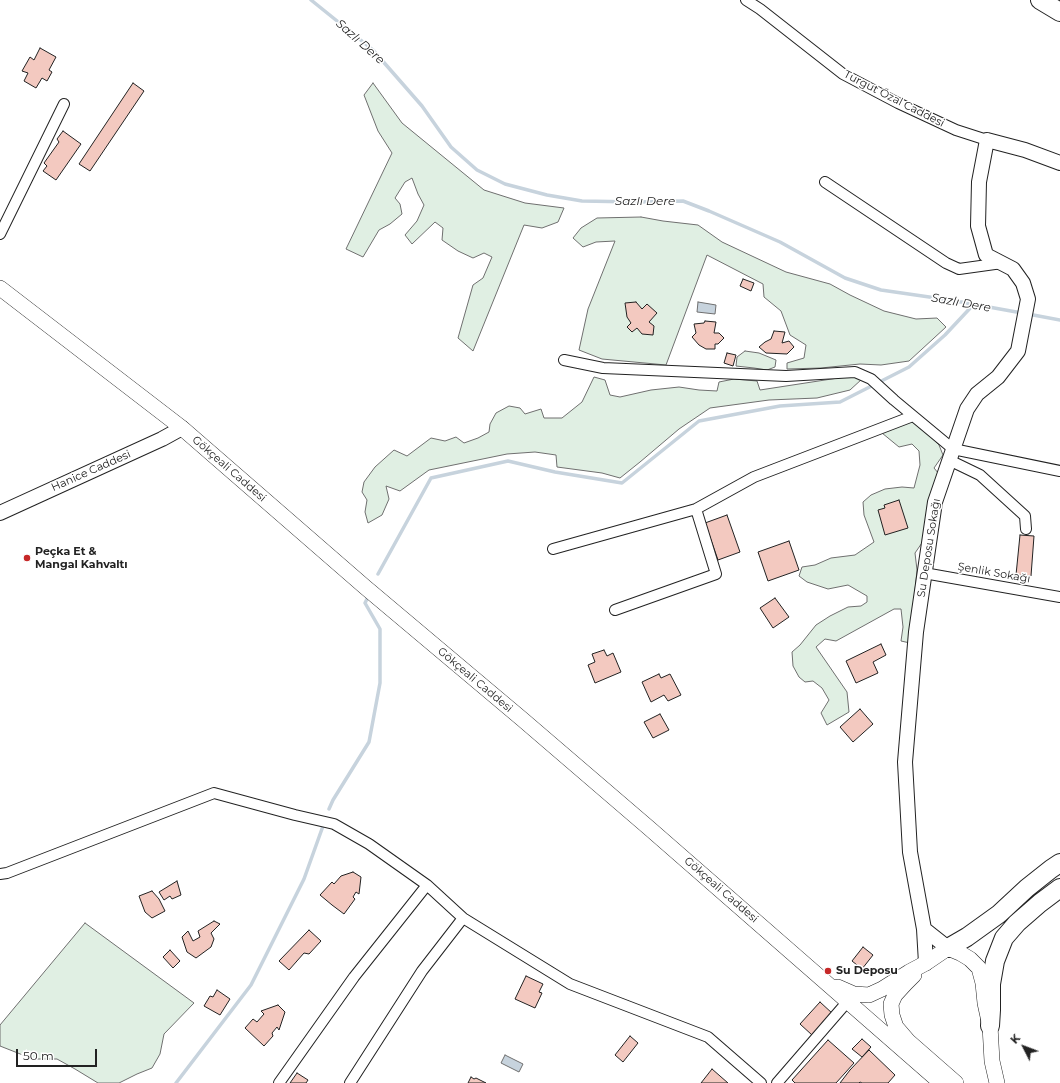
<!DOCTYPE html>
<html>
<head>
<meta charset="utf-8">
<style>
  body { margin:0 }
  #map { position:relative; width:1060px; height:1083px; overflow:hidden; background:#fff; font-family:Montserrat,sans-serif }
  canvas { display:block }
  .north { position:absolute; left:1004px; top:1027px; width:40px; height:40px; -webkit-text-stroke:3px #fff; paint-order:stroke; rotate:312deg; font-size:11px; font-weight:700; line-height:16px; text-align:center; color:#222 }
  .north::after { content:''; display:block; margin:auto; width:14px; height:18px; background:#222; clip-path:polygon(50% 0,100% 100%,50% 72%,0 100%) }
  .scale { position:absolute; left:16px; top:1049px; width:81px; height:18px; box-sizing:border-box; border:2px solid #222; border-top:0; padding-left:5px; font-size:12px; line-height:14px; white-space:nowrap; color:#222; -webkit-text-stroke:3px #fff; paint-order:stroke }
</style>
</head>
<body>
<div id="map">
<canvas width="1060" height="1083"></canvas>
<div class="north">K</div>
<div class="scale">50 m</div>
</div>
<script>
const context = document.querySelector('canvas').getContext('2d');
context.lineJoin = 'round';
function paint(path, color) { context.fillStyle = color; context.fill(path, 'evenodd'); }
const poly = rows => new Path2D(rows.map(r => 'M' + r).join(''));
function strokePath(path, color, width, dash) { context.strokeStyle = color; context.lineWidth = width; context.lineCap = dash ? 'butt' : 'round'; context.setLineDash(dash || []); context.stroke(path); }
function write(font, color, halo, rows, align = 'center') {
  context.font = font + ' Montserrat,sans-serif'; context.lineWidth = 3; context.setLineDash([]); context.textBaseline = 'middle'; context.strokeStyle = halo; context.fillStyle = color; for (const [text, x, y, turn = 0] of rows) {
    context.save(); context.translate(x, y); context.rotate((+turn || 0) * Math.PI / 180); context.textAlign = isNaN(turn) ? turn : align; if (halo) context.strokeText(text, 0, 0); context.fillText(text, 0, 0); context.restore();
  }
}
const green = poly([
  [373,83,402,123,484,190,525,203,564,208,558,222,542,228,524,225,473,351,458,338,473,285,483,278,492,257,484,253,473,258,458,251,442,240,443,228,435,222,412,244,405,235,417,221,424,205,418,194,412,178,405,182,395,198,400,204,402,214,390,224,379,230,363,257,346,249,392,153,378,131,364,95,373,83],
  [641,217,663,221,698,225,722,242,786,272,830,284,850,295,884,311,916,319,937,318,946,327,909,361,881,365,860,364,821,368,787,369,787,363,804,358,806,345,790,335,781,311,764,297,763,284,707,255,666,365,602,359,579,350,588,309,615,241,596,242,583,247,573,238,581,228,597,218,641,217],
  [745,351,759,353,776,360,775,367,767,370,754,368,736,366,737,357,745,351],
  [851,376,862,379,850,390,817,398,769,400,710,408,679,429,640,462,620,478,602,473,557,467,556,455,535,452,507,454,429,470,400,491,386,486,389,499,382,515,368,523,365,512,367,500,362,492,364,482,375,467,394,450,407,456,431,438,445,441,456,437,464,443,478,438,489,432,490,424,496,413,509,406,520,408,525,414,541,409,544,418,562,418,582,402,594,377,605,380,610,395,620,397,651,390,679,387,699,390,717,391,719,382,734,379,757,381,760,390,851,376],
  [902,420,917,423,939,445,943,455,934,468,939,474,926,537,915,553,917,570,910,643,901,641,903,627,901,609,894,609,836,641,825,639,816,647,847,692,849,712,827,725,821,713,829,700,822,688,813,681,805,682,799,677,793,666,792,652,800,645,816,625,830,616,848,607,861,606,867,602,867,596,848,585,828,589,807,582,799,576,802,567,815,565,831,558,855,555,874,542,864,515,863,502,871,495,885,489,902,487,914,488,920,465,919,451,912,444,899,447,882,433,902,420],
  [85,923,194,1003,164,1034,160,1054,152,1068,137,1074,119,1083,98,1083,75,1069,57,1059,33,1059,0,1046,0,1025,85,923]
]);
paint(green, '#e0efe3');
strokePath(green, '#6f6f6f', 1);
const water = poly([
  [698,302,716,305,715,314,697,312,698,302],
  [505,1055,523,1064,519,1072,501,1063,505,1055]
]);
paint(water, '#c7d3dd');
strokePath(water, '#6f6f6f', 1);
strokePath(poly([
  [311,0,373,50,422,106,451,147,477,170,505,184,547,195,582,201,636,202,683,201,709,211,780,242,845,278,881,290,950,300,1022,313],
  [1028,314,1060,320],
  [378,574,431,478,508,461,555,472,622,483,699,421,780,406,840,402,909,367,945,335,974,304],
  [329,809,333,800,369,742,380,683,380,629,365,603,369,595],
  [176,1083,251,985,304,879,323,826]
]), '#c7d3dd', 3.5);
const building = poly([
  [40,48,56,57,49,70,52,72,47,81,42,78,36,88,24,81,28,73,22,71,30,57,34,60,40,48],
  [133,83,144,91,90,171,79,164,133,83],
  [63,131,81,144,56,180,43,171,47,166,44,163,59,142,57,139,63,131],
  [743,279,754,283,751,291,740,286,743,279],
  [636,302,642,309,647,304,657,313,649,322,654,326,653,335,642,334,637,328,632,332,627,327,631,323,627,317,625,303,636,302],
  [705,321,716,322,714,333,719,333,724,338,718,344,715,344,715,349,706,349,699,345,692,337,696,333,694,324,704,323,705,321],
  [774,331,785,332,782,343,789,341,794,347,787,354,766,353,759,347,765,342,771,339,774,331],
  [727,353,736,355,733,366,724,363,727,353],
  [899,500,908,528,885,535,878,510,885,508,884,505,899,500],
  [727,515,740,552,718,560,705,523,727,515],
  [1020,535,1034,536,1031,576,1016,575,1020,535],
  [789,541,799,570,768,581,758,552,789,541],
  [775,598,789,617,773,628,760,608,775,598],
  [881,644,886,655,873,662,878,673,856,683,846,661,881,644],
  [604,650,607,656,613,653,621,672,595,683,588,665,595,662,592,654,604,650],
  [659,674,661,678,670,674,681,695,668,701,664,695,651,702,642,682,659,674],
  [860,709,873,724,853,742,840,727,860,709],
  [660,714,669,730,653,738,644,722,660,714],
  [353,872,361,877,359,894,356,892,353,897,355,899,344,914,332,905,320,895,332,882,334,884,341,876,353,872],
  [177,881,181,895,172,899,170,896,164,900,159,892,177,881],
  [152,891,159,899,165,911,152,918,145,912,139,896,152,891],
  [214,921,220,924,211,933,214,939,211,947,196,958,187,952,182,937,188,931,193,941,200,937,198,931,214,921],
  [309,930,321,941,309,954,304,953,289,970,279,961,309,930],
  [863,947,873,955,862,969,852,961,863,947],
  [170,950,180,961,173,968,163,957,170,950],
  [526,976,543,984,539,992,542,993,535,1008,515,999,526,976],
  [217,990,230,999,220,1015,204,1006,210,996,213,997,217,990],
  [820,1002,833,1014,812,1035,800,1024,820,1002],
  [278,1005,285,1012,279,1030,277,1027,272,1033,273,1036,264,1046,245,1028,253,1019,257,1022,264,1014,261,1011,278,1005],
  [630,1036,638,1043,623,1062,615,1055,630,1036],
  [862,1039,871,1047,862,1057,852,1049,862,1039],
  [828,1040,854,1063,836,1083,795,1083,792,1080,828,1040],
  [869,1050,895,1075,888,1083,862,1083,860,1082,859,1083,840,1083,850,1070,869,1050],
  [712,1069,728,1083,701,1083,712,1069],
  [297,1073,308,1080,306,1083,290,1083,297,1073],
  [471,1077,474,1079,476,1078,486,1083,468,1083,471,1077]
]);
paint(building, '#f3c9c0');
strokePath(building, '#222', 1);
const street = poly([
  [746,0,760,9,843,74,898,103,956,130,987,140],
  [825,182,946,263,959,269,1002,263],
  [0,234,64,104],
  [564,360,603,368,786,376,855,372,871,379,894,400,953,449,1060,471],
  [949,460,980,475,1025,516,1026,529],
  [553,549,696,509,754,477,913,416],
  [924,573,1060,597],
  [615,610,716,574,696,509],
  [0,874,7,873,214,793,295,815,334,824,369,844,427,885,463,918,570,984,708,1037,761,1083],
  [279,1083,354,977,427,885],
  [350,1083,422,971,463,918],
  [777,1083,848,1001]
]);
const secondary = poly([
  [0,513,162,439,182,428],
  [924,929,948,948],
  [926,963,924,929,910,852,905,762,916,632,935,502,967,409,977,394,998,377,1018,351,1028,299,1023,283,1013,269,986,255,978,226,979,182,987,140,1025,150,1060,163]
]);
const primary = poly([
  [0,288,182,428,365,587,522,719,649,828,941,1083],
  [914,975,906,983,895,995,891,1004,892,1015,896,1027,908,1041,956,1083],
  [838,987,854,994,869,995,882,989,909,972,926,963,948,948,960,953,970,959,979,968,983,983,985,1003,990,1026,992,1061,997,1083]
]);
const highway = poly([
  [1040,0,1060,12],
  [948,948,967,937,999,914,1027,888,1051,869,1060,863],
  [990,1026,991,1010,991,984,995,961,1004,938,1017,923,1040,903,1060,888]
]);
strokePath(street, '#222', 12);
strokePath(secondary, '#222', 16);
strokePath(primary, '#222', 16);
strokePath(highway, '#222', 20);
strokePath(street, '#fff', 10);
strokePath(secondary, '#fff', 14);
strokePath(primary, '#fff', 15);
strokePath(highway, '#fff', 18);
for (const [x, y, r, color] of [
  [27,558,4,"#c62828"],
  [828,971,4,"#c62828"]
]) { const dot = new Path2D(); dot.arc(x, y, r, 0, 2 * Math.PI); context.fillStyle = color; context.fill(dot); strokePath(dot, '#fff', 1.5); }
write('11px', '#222', '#fff', [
  ["Turgut Özal Caddesi",894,99,27],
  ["Gökçeali Caddesi",229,469,41],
  ["Hanice Caddesi",91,471,-24],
  ["Su Deposu Sokağı",929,548,-81],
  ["Şenlik Sokağı",994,573,10],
  ["Gökçeali Caddesi",475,680,40],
  ["Gökçeali Caddesi",721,890,41]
]);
write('bold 11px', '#222', '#fff', [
  ["Peçka Et &",35,552],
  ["Mangal Kahvaltı",35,565],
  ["Su Deposu",836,971]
], 'left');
write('italic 12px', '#222', '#fff', [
  ["Sazlı Dere",360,42,42],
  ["Sazlı Dere",645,201],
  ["Sazlı Dere",961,303,10]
]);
</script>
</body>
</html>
